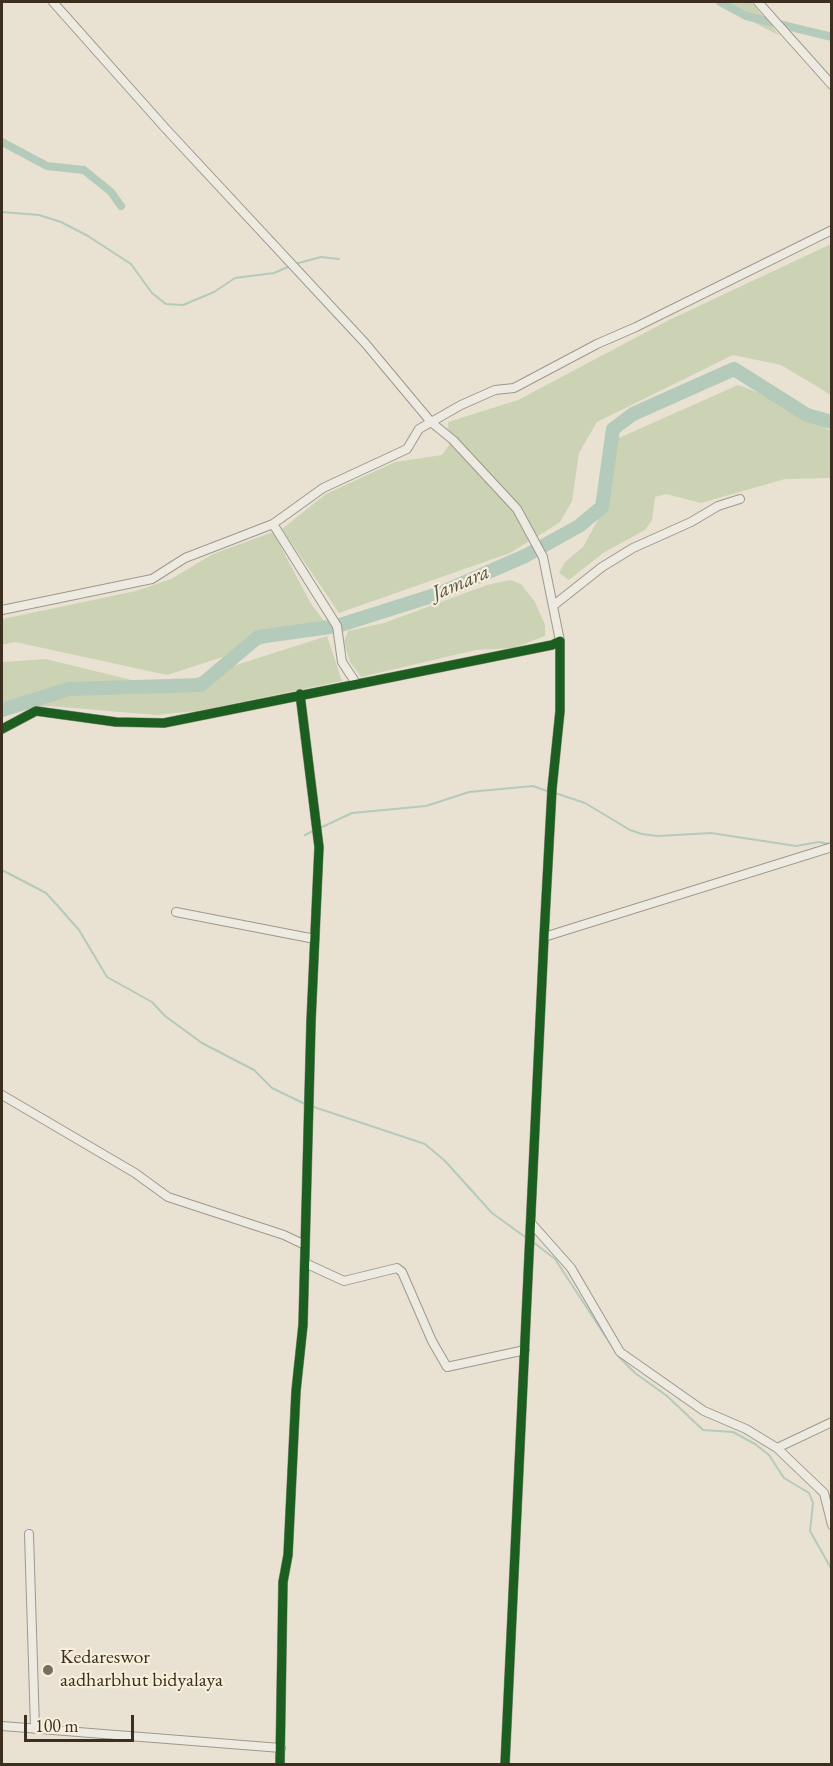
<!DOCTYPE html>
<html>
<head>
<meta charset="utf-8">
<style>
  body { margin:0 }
  #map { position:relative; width:833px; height:1766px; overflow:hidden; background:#e9e2d3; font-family:"EB Garamond",serif }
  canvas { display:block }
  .frame { position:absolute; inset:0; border:3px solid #3c2f1f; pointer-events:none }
  .scale { position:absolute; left:24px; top:1715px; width:110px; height:27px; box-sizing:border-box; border:3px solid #3c2f1f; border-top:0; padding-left:8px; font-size:18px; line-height:21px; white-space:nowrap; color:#3c2f1f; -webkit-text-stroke:4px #f7eedc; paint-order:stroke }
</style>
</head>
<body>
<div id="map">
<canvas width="833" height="1766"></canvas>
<div class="frame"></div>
<div class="scale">100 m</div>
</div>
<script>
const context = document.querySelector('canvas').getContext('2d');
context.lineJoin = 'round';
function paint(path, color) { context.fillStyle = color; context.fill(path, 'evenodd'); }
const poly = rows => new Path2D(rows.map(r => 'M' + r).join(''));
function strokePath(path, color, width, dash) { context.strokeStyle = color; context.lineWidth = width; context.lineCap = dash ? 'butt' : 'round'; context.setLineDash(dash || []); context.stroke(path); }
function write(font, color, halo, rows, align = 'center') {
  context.font = font + ' "EB Garamond",serif'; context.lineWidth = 4.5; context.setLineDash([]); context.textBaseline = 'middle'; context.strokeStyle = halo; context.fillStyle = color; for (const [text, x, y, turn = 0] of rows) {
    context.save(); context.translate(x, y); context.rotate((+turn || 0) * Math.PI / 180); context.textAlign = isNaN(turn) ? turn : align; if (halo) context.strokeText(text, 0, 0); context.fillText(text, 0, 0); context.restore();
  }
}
paint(poly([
  [718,2,751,2,780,36,724,7],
  [831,244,831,395,781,365,733,355,597,422,579,453,572,501,560,522,551,528,510,553,339,613,282,529,326,494,395,462,442,455,449,445,448,422,518,400,669,320],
  [738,385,782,401,831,431,831,478,785,479,701,503,666,494,655,497,652,520,645,530,603,553,569,580,559,573,565,562,583,547,600,516,611,467,612,441],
  [273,532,310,602,326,624,167,675,15,642,2,645,2,619,136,591,171,579,213,554],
  [510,580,521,584,535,602,545,625,545,636,514,648,476,650,361,677,350,662,344,642,348,631,384,623,487,585],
  [327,636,342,681,197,711,156,715,49,706,2,709,2,662,46,659,164,688]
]), '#ccd3b5');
strokePath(poly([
  [2,212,39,215,61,222,88,236,131,264,152,293,166,304,183,305,214,292,235,278,274,273,290,266],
  [295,264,321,257,339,259],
  [555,793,585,803,630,830,642,834,658,836,711,833,796,846,819,842,829,844],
  [320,828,352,813,426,806,469,792,533,786,550,792],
  [305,835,315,830],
  [2,870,46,893,57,905,79,930,107,977,152,1002,165,1016,202,1043,254,1070,272,1088,305,1104],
  [311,1106,425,1144,445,1161,492,1213,528,1239],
  [533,1242,555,1259,619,1357,635,1373,667,1396,703,1430,733,1432,755,1444,769,1455,784,1478,809,1493,813,1503,810,1531,832,1570]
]), '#b4caba', 2);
strokePath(poly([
  [720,2,746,16,832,37],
  [2,142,47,166,84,170,111,192,121,206]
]), '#b4caba', 8);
strokePath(poly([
  [2,710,69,689,201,685,258,637,337,626,438,594,525,556,579,526,602,507,613,429,633,414,734,369,807,415,832,422]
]), '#b4caba', 14);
const street = poly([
  [53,2,166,129,365,343,431,422,453,440,517,509,543,557,560,641],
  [758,2,832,85],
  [273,524,337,626,342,662,356,683],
  [554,605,602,567,633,548,691,522,718,506,740,499],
  [2,610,152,579,185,558,273,524,323,488,407,449,419,429,461,405,495,390,514,388,597,344,636,327,832,230],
  [2,729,36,711,116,722,164,723,552,645,560,641,560,711,552,789,544,937,505,1764],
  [176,912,315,939],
  [544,937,832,847],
  [2,1095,135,1173,168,1197,284,1235,305,1245],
  [531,1223,571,1268,620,1352,704,1411,746,1429,777,1448,824,1493,832,1525],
  [305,1263,344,1281,397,1268,402,1272,432,1341,447,1367,525,1350],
  [777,1448,832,1422],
  [29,1534,35,1728],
  [2,1726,281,1748],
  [280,1764,283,1582,288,1555,296,1391,303,1325,311,1022,319,847,300,694]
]);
strokePath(street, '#9e988d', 10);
strokePath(street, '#edeae2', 8);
strokePath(poly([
  [2,729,36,711,116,722,164,723,552,645,560,641,560,711,552,789,544,937,505,1764],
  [280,1764,283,1582,288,1555,296,1391,303,1325,311,1022,319,847,300,694]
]), '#1b5e20', 9);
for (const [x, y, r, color] of [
  [48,1670,6,"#796e5e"]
]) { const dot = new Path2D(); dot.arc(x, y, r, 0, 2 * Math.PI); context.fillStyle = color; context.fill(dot); strokePath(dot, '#f7eedc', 2); }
write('20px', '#3c2f1f', '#f7eedc', [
  ["Kedareswor",60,1658],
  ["aadharbhut bidyalaya",60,1681]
], 'left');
write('italic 21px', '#545343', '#f7eedc', [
  ["Jamara",461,583,-23]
]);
</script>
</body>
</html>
